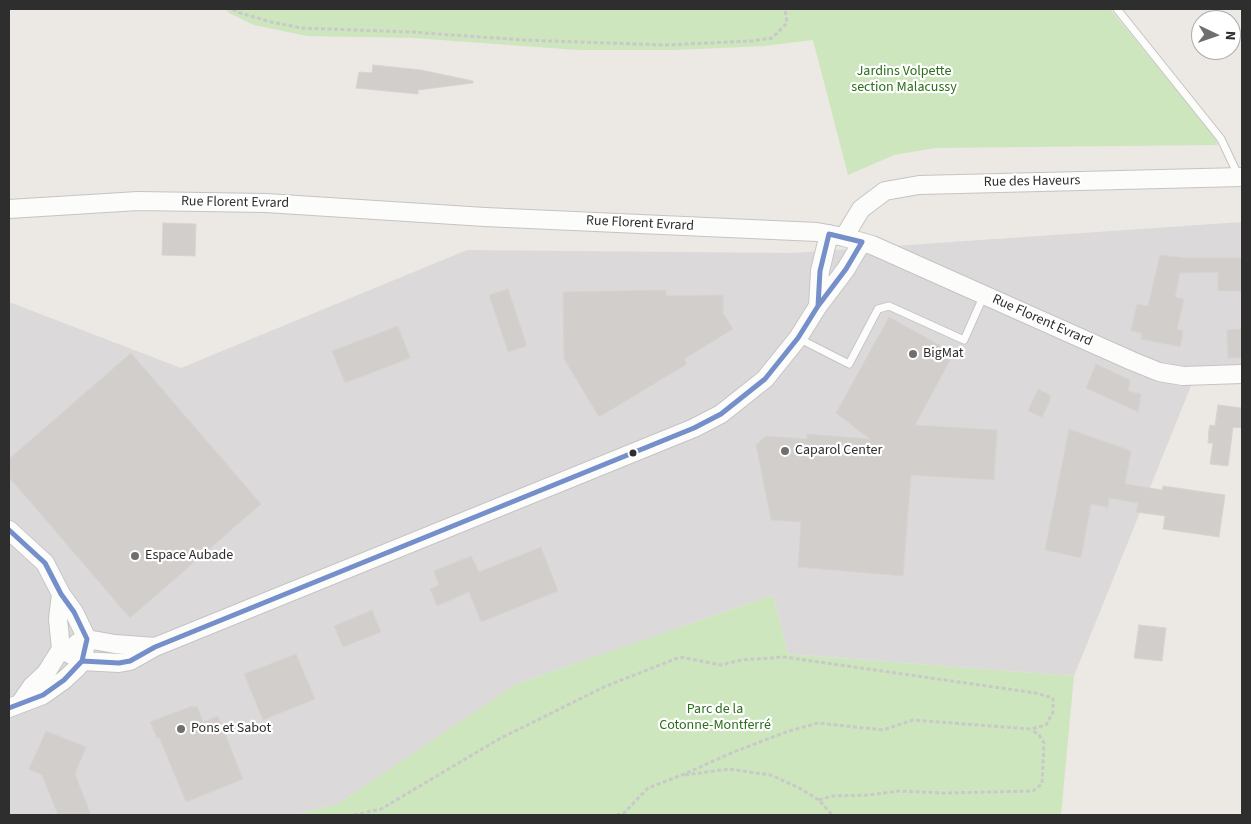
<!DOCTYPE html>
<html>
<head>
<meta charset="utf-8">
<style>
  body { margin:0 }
  #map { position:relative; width:1251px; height:824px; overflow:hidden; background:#ece8e4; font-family:"Source Sans 3",sans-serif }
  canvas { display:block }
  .frame { position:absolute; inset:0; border:10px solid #2e2e2e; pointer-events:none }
  .north { position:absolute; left:1191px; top:10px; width:50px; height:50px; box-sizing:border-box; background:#fff; border:1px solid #ababab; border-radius:50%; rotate:93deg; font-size:14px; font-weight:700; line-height:20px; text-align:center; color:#2e2e2e }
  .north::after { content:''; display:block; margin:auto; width:18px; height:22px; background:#706f6e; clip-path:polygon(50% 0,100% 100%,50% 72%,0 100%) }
</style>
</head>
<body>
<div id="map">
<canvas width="1251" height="824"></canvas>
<div class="frame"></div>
<div class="north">N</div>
</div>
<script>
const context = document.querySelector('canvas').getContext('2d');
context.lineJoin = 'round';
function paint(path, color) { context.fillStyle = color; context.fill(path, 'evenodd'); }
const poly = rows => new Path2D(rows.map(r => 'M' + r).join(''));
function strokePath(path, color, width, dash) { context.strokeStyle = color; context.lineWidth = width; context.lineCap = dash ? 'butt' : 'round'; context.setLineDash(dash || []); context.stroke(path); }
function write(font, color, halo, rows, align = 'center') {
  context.font = font + ' "Source Sans 3",sans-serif'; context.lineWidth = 4.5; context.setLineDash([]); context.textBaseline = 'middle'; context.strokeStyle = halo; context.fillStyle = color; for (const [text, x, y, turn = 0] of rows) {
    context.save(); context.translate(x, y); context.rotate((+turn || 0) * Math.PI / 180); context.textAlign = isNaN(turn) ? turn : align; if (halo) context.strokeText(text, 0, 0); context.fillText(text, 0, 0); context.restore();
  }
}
paint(poly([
  [1242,222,1242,365,1199,366,1074,676,788,654,773,595,516,684,338,804,294,815,9,815,9,302,181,368,467,250,792,253]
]), '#dcd9db');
paint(poly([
  [226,9,1108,9,1111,10,1215,137,1218,145,935,148,894,155,848,175,813,40,764,46,675,50,577,50,414,38,307,36,254,25,229,13],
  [773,595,788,654,1074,676,1061,815,294,815,338,804,516,684]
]), '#cee6be');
const building = poly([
  [373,65,421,70,473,81,473,83,418,90,418,94,356,88,359,72,372,73,373,65],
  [163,223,196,224,195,256,162,255,163,223],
  [1160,255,1186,258,1242,258,1242,291,1218,291,1218,272,1180,273,1175,297,1184,299,1177,329,1183,331,1180,347,1141,339,1142,333,1131,331,1137,304,1148,306,1160,255],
  [508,289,527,346,508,352,489,295,508,289],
  [666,290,666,296,723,295,723,313,733,329,684,359,687,364,599,417,564,359,563,292,666,290],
  [889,317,954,353,915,425,997,430,994,480,911,475,903,576,798,567,801,522,771,520,756,445,766,436,807,439,807,434,870,439,836,413,889,317],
  [398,326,410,358,345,383,332,351,398,326],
  [1242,329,1242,358,1228,358,1227,330,1242,329],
  [131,353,261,504,130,618,9,477,9,459,131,353],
  [1096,364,1130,380,1128,391,1141,394,1138,412,1086,388,1096,364],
  [1038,389,1050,395,1050,401,1042,417,1028,411,1038,389],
  [1218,405,1242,408,1242,428,1233,427,1228,466,1210,464,1213,443,1208,443,1209,429,1210,425,1215,426,1218,405],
  [1069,429,1131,451,1125,484,1162,490,1163,486,1225,495,1219,537,1163,529,1165,516,1136,512,1138,503,1109,498,1108,507,1091,504,1081,558,1045,550,1069,429],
  [541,547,558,591,481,622,469,592,437,606,430,589,439,585,434,571,471,556,479,572,541,547],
  [372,610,381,632,343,647,334,626,372,610],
  [1139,625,1166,628,1162,661,1134,658,1139,625],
  [296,654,315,699,263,720,244,674,296,654],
  [192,706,193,708,197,706,203,722,218,716,243,779,186,802,159,737,157,738,150,722,192,706],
  [46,731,86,747,75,774,91,815,58,815,42,775,29,769,46,731]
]);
paint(building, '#d1cecb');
strokePath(building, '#d7d4d0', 1);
const service = poly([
  [1117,9,1221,139,1239,177],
  [798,338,849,364,878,309,889,306,964,340,984,295]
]);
const tertiary = poly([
  [9,209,138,201,266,203,485,217,817,232,844,237,872,245,1132,361,1159,372,1183,376,1242,374],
  [844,237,861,209,885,191,919,185,1242,177],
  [818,306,820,271,829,234],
  [9,530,45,563,61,594,74,612,87,639,82,661,77,668,64,680,43,695,9,708],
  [77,643,87,639,115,644,155,647],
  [61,649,82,661,119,663,130,661,155,647,694,428,721,414,765,379,798,338,818,306,846,269,862,242],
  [21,702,32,686,46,673,61,649,58,619,61,594]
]);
strokePath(service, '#c5c4c5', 9);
strokePath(tertiary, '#c5c4c5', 20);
strokePath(poly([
  [233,9,237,12,271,22,301,28,411,32,523,40,665,45,751,41,772,38,787,23,785,9],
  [685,775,729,769,771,775,799,788,819,800,832,815],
  [819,800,832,796,869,795,899,791,943,793,1033,791,1042,784,1044,743,1039,735,1032,730],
  [354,815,381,809,499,739,604,687,680,657,721,665,741,660,784,657,1036,693,1053,698,1053,712,1046,725,1031,729,913,720,883,730,818,723,789,731,736,751,682,775,648,788,624,813,616,815]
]), '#c9c9c8', 3, [4, 2.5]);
strokePath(service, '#fcfcfb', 7);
strokePath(tertiary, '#fcfcfb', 18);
strokePath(poly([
  [829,234,862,242,846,269,818,306,820,271,829,234],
  [9,530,45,563,61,594,74,612,87,639,82,661,64,680,43,695,9,708],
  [82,661,119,663,130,661,155,647,694,428,721,414,765,379,798,338,818,306]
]), '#748fc9', 5);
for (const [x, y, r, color] of [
  [913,354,5,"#706f6e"],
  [785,451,5,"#706f6e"],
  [633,453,4.5,"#2e2e2e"],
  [135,556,5,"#706f6e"],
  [181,729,5,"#706f6e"]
]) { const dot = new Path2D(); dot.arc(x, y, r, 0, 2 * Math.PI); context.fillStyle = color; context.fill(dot); strokePath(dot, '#fff', 2); }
write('14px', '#2c6e1b', '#fff', [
  ["Jardins Volpette",904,72],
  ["section Malacussy",904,88],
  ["Parc de la",715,710],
  ["Cotonne-Montferré",715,726]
]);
write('14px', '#2e2e2e', '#fff', [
  ["Rue des Haveurs",1032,182,-1],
  ["Rue Florent Evrard",235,203,1],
  ["Rue Florent Evrard",640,224,3],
  ["Rue Florent Evrard",1042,321,24]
]);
write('14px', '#2e2e2e', '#fff', [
  ["BigMat",923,354],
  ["Caparol Center",795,451],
  ["Espace Aubade",145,556],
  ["Pons et Sabot",191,729]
], 'left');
</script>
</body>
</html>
